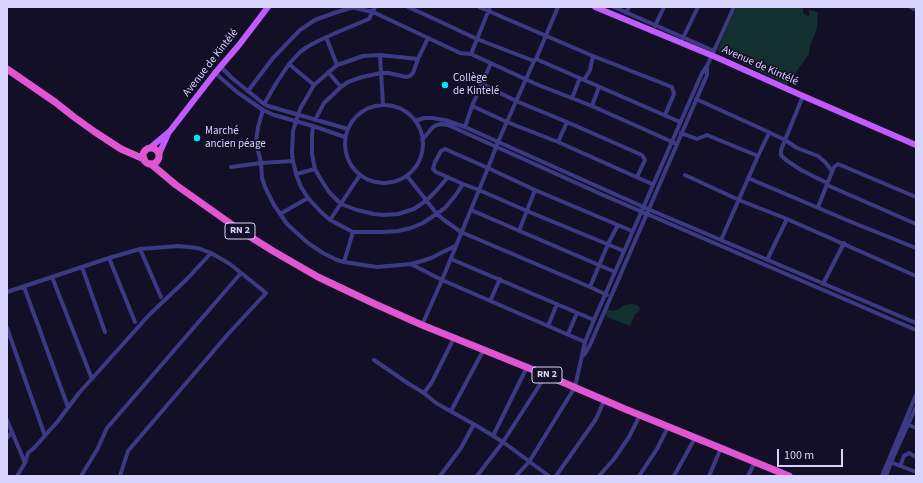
<!DOCTYPE html>
<html>
<head>
<meta charset="utf-8">
<style>
  body { margin:0 }
  #map { position:relative; width:923px; height:483px; overflow:hidden; background:#130f26; font-family:"Source Sans 3",sans-serif }
  canvas { display:block }
  .frame { position:absolute; inset:0; border:8px solid #d9d4ff; pointer-events:none }
  .scale { position:absolute; left:777px; top:449px; width:66px; height:18px; box-sizing:border-box; border:2px solid #d9d4ff; border-top:0; padding-left:5px; font-size:12px; line-height:14px; white-space:nowrap; color:#d9d4ff; -webkit-text-stroke:3px #130f26; paint-order:stroke }
</style>
</head>
<body>
<div id="map">
<canvas width="923" height="483"></canvas>
<div class="frame"></div>
<div class="scale">100 m</div>
</div>
<script>
const context = document.querySelector('canvas').getContext('2d');
context.lineJoin = 'round';
function paint(path, color) { context.fillStyle = color; context.fill(path, 'evenodd'); }
const poly = rows => new Path2D(rows.map(r => 'M' + r).join(''));
function strokePath(path, color, width, dash) { context.strokeStyle = color; context.lineWidth = width; context.lineCap = dash ? 'butt' : 'round'; context.setLineDash(dash || []); context.stroke(path); }
function write(font, color, halo, rows, align = 'center') {
  context.font = font + ' "Source Sans 3",sans-serif'; context.lineWidth = 3.5; context.setLineDash([]); context.textBaseline = 'middle'; context.strokeStyle = halo; context.fillStyle = color; for (const [text, x, y, turn = 0] of rows) {
    context.save(); context.translate(x, y); context.rotate((+turn || 0) * Math.PI / 180); context.textAlign = isNaN(turn) ? turn : align; if (halo) context.strokeText(text, 0, 0); context.fillText(text, 0, 0); context.restore();
  }
}
paint(poly([
  [737,7,803,7,803,13,809,17,809,10,818,12,817,28,810,46,809,54,787,85,718,51,721,41],
  [632,304,637,305,640,308,639,312,635,314,630,326,607,317,605,311,607,309,612,311,619,309,624,305]
]), '#12302f');
strokePath(poly([
  [408,7,428,16,477,39,534,61],
  [479,7,593,56,672,87,674,94,665,115],
  [614,7,714,51],
  [910,7,916,10],
  [626,13,629,7],
  [655,26,664,7],
  [326,37,337,65],
  [683,38,698,7],
  [471,54,490,7],
  [380,55,383,105],
  [418,59,380,55,363,56,346,62,337,65,314,85,300,109,293,131,292,152,293,161,296,174,301,187,308,198,321,212,330,220,353,232,383,232,398,231,411,228,423,223,445,208,455,196,463,184],
  [536,59,680,122],
  [289,64,314,85],
  [221,67,232,78,264,104,268,106,348,129],
  [328,72,341,87],
  [215,73,237,92,263,110,274,115,313,126,345,137],
  [584,80,590,70,593,56],
  [482,84,516,101,567,122,642,155,645,160,637,177],
  [248,91,273,58,300,30,315,20,334,13,350,8,355,8,373,12,460,53,471,54,536,84,592,106,677,144],
  [803,96,785,140,781,150,781,155,786,160,801,170,827,183],
  [572,98,580,78],
  [696,99,762,129,785,140,797,148,818,156,825,162,832,171],
  [264,104,277,82,289,64,300,52,307,47,318,41,340,31,369,19,375,7],
  '345 144a39 39 0 1 1 78 0a39 39 0 1 1-78 0Z',
  [472,106,507,122,558,142,652,184],
  [592,106,599,87],
  [263,110,258,127,256,142,261,163,262,178,265,187,274,205,287,224,308,243,323,253,337,260,344,262,377,267,411,264,422,261,431,258,455,246],
  [315,120,324,103,341,87,348,82,362,77,381,73,389,73,406,77,410,76,413,73,418,59,428,38],
  [415,121,424,118,432,118,445,120,465,127,648,209,916,323],
  [313,126,312,135,312,154,315,169,320,178,329,192,341,204,357,210,374,214,384,215,398,214,414,209,427,200,436,191,448,177],
  [465,127,472,106,491,63],
  [681,133,697,139,707,135,758,156],
  [422,140,433,127,437,125,441,124,448,125,603,195,916,330],
  [558,142,567,122],
  [231,167,261,163,293,161],
  [296,174,315,169],
  [685,175,739,200,787,219,916,276],
  [407,176,437,214,444,220,461,232,590,287,607,295],
  [748,178,849,221,916,248],
  [827,185,916,224],
  [818,207,834,167,838,164,916,197],
  [471,210,615,272],
  [280,214,308,198],
  [330,220,360,175],
  [519,231,535,190],
  [721,240,758,156,769,133],
  [140,249,161,297],
  [624,251,527,211,479,190,463,184,436,172,433,169,435,162,441,151,445,149,488,168,535,190,632,231],
  [109,258,135,322],
  [451,259,594,320],
  [767,260,787,219],
  [344,262,353,232],
  [411,264,442,280,585,342],
  [82,267,105,332],
  [52,277,92,379],
  [823,284,844,243],
  [24,287,68,407],
  [590,287,608,244,618,225],
  [7,292,109,258,140,249,178,246,198,248,211,253,230,264,266,293,229,333,128,451,120,476],
  [490,301,500,279],
  [422,325,442,280,488,168,498,142,534,61,536,59,558,7],
  [548,326,557,304],
  [7,328,45,436],
  [568,334,577,313],
  [584,355,590,345,707,75,707,66],
  [374,360,409,384,424,393,436,403,477,426,503,442,549,476],
  [424,393,432,382,454,338],
  [451,411,484,349],
  [7,420,25,463],
  [907,424,916,428],
  [493,436,527,367],
  [7,438,12,432],
  [890,462,916,472],
  [900,466,904,456,907,454,909,453,916,457],
  [17,476,25,463,28,453,34,448,58,421,79,393,150,314,188,278,211,253],
  [81,476,97,450,107,428,241,273],
  [440,476,461,448,474,424],
  [477,476,503,442,546,375],
  [516,476,529,462,575,387,585,342,594,320,702,73,707,66,734,7],
  [556,476,596,419,604,401],
  [599,476,614,459,629,437,640,415],
  [639,476,657,449,668,427],
  [674,476,695,438],
  [709,476,721,448],
  [748,476,755,462],
  [882,476,916,395],
  [886,476,891,462,916,407]
]), '#3d3a85', 4);
strokePath(poly([
  [595,7,718,58,803,96,916,145],
  [151,147,170,131,215,73,239,45,268,7],
  [159,154,168,134]
]), '#c25bff', 6);
strokePath(poly([
  [7,69,55,102,74,117,95,132,121,149,144,159],
  '143 156a8 8 0 1 1 16 0a8 8 0 1 1-16 0Z',
  [151,164,176,185,241,231,273,251,318,277,375,304,422,325,546,375,625,409,789,476]
]), '#e055d1', 7);
for (const [x, y, r, color] of [
  [445,85,4,"#00e5ff"],
  [197,138,4,"#00e5ff"]
]) { const dot = new Path2D(); dot.arc(x, y, r, 0, 2 * Math.PI); context.fillStyle = color; context.fill(dot); strokePath(dot, '#130f26', 1.5); }
for (const [x, y, w] of [
  [240,231,30],
  [547,375,30]
]) { const box = new Path2D(); box.roundRect(x - w / 2, y - 8, w, 16, 3); context.fillStyle = '#130f26'; context.fill(box); strokePath(box, '#d9d4ff', 1); }
write('bold 10px', '#d9d4ff', null, [
  ["RN 2",240,231],
  ["RN 2",547,375]
]);
write('11px', '#d9d4ff', '#130f26', [
  ["Avenue de Kintélé",211,63,-52],
  ["Avenue de Kintélé",760,66,24]
]);
write('11px', '#d9d4ff', '#130f26', [
  ["Collège",453,79],
  ["de Kintelé",453,92],
  ["Marché",205,132],
  ["ancien péage",205,145]
], 'left');
</script>
</body>
</html>
